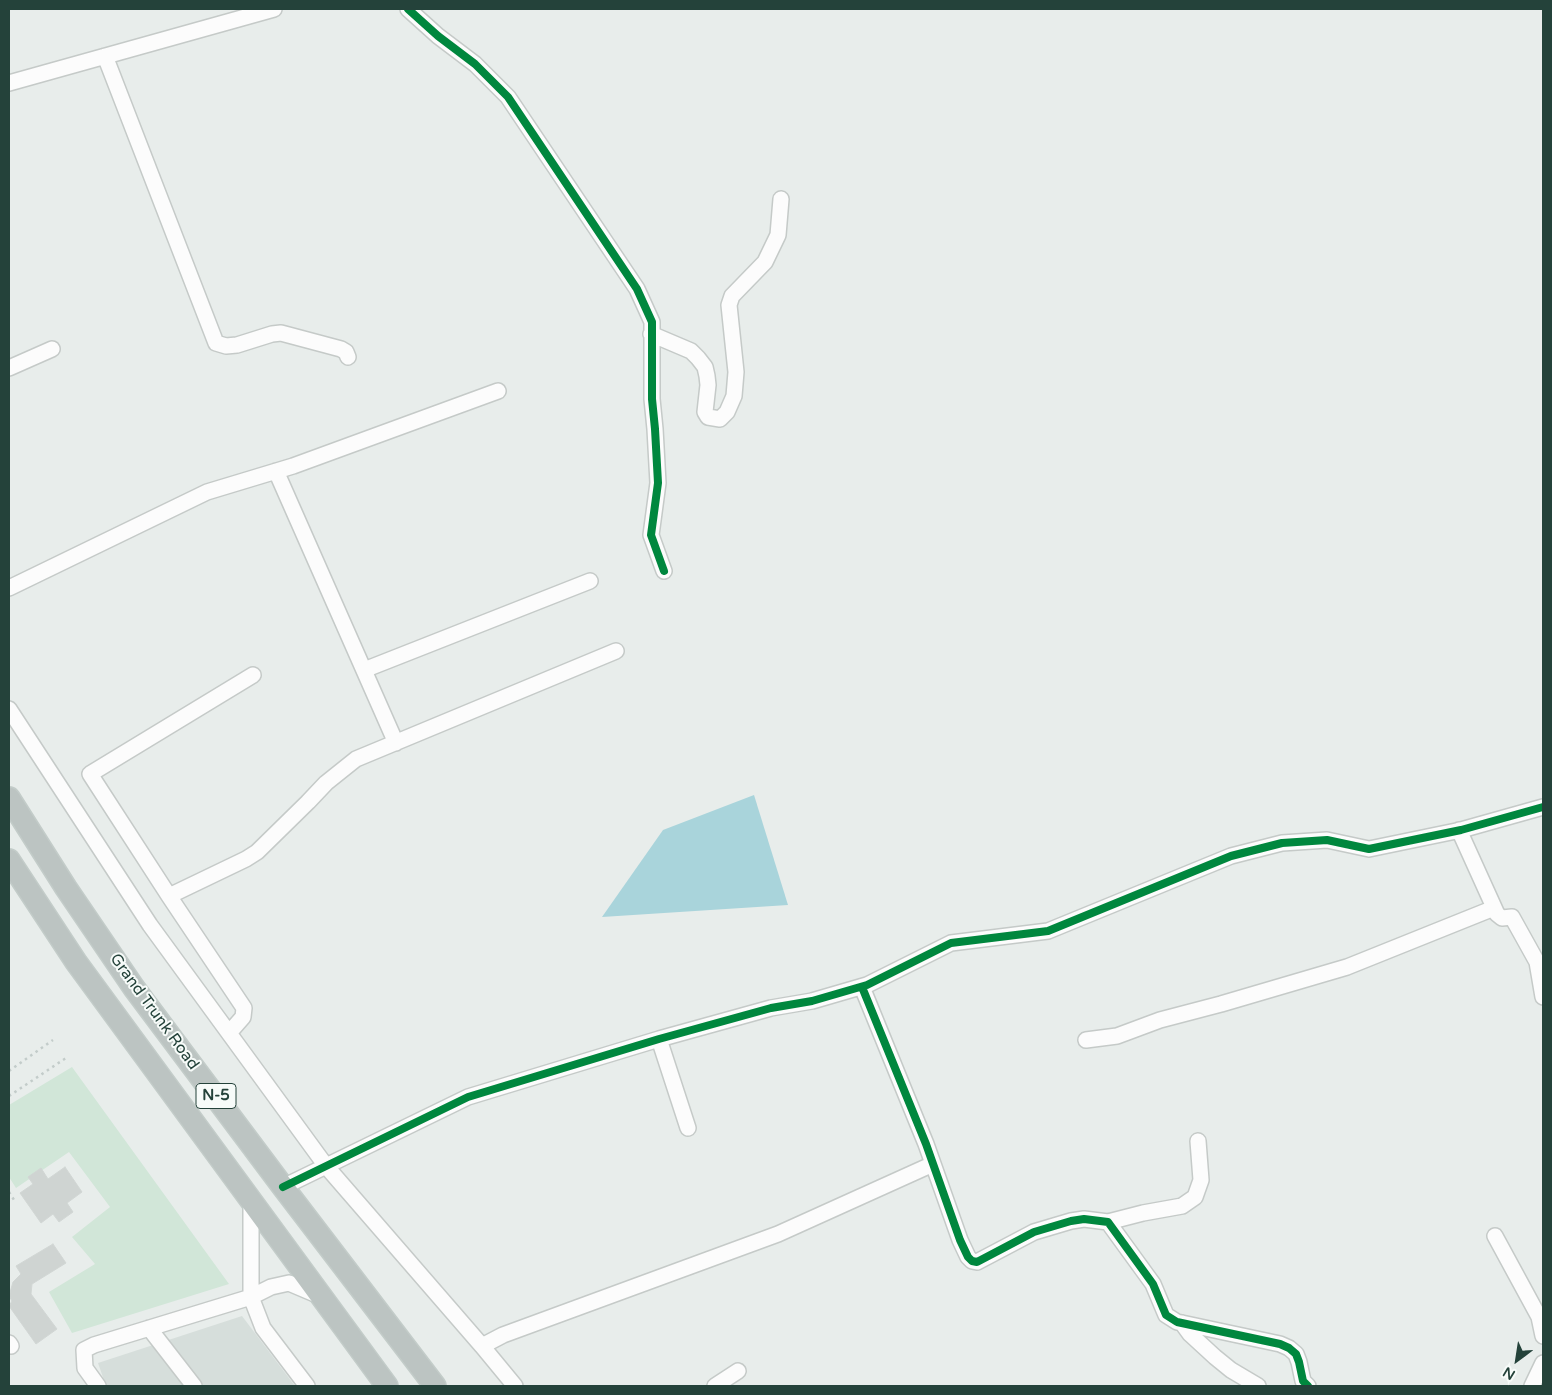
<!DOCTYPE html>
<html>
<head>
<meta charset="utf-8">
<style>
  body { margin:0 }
  #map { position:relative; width:1552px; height:1395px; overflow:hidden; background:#e8edeb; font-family:"Varela Round",sans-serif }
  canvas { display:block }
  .frame { position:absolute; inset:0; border:10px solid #24423a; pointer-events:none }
  .north { position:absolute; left:1492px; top:1335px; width:50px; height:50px; -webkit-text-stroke:4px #f7fbf9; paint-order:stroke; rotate:211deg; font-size:14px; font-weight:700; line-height:20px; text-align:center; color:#24423a }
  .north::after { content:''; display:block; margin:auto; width:18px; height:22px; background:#24423a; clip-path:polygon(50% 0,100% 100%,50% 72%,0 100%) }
</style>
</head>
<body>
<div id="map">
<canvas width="1552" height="1395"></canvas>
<div class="frame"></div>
<div class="north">N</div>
</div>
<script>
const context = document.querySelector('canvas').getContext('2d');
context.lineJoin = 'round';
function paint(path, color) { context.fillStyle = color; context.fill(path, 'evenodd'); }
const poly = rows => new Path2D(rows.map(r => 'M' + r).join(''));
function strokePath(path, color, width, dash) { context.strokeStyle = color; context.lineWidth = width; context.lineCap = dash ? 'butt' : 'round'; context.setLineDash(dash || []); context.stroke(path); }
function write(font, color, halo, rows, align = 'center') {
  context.font = font + ' "Varela Round",sans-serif'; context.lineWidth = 4; context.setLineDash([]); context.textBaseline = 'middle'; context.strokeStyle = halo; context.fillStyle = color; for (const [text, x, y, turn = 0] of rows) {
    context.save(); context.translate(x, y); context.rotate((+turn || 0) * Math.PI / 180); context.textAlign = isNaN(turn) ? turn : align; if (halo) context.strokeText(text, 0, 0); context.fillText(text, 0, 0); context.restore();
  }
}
paint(poly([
  [242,1316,295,1386,106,1386,98,1363]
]), '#d6dedb');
paint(poly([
  [72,1067,229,1284,72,1333,49,1292,95,1264,72,1237,110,1207,69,1152,16,1188,9,1177,9,1105]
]), '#d1e6d8');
paint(poly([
  [754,795,788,905,602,917,663,830]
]), '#a9d4db');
const building = poly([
  [65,1167,82,1192,67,1203,73,1212,59,1222,53,1214,41,1223,20,1193,33,1184,28,1177,41,1168,48,1179,65,1167],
  [53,1244,66,1263,32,1284,31,1294,57,1329,36,1344,9,1306,12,1301,9,1296,13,1282,21,1274,16,1266,53,1244]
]);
paint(building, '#cfd4d2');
strokePath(building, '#d1d6d4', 1);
const minor = poly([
  [408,9,438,36,475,64,508,97,637,289,652,322,652,399,655,429,658,483,651,535,664,571],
  [105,56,216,343,226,346,237,345,272,334,281,333,341,349,346,352,348,357],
  [9,83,274,9],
  [651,334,691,351,698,358,705,367,707,376,708,385,705,412,708,417,720,419,727,412,734,396,736,372,729,305,732,296,765,262,778,235,781,199],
  [9,368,52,349],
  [276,471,396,743],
  [9,588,207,492,293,466,498,391],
  [364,670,590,581],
  [9,709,150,925,326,1166,482,1346,515,1386],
  [1459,830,1497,914,1502,918,1512,917,1537,962,1543,997],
  [169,896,246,859,257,852,308,802,326,783,356,759,616,651],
  [862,987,926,1144,960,1240,968,1257,972,1261,977,1262,1034,1232,1071,1221,1084,1219,1108,1222,1153,1284,1166,1315,1177,1322,1280,1344,1289,1348,1296,1354,1299,1362,1303,1381,1308,1386],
  [229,1033,243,1017,244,1008,169,896,90,774,253,675],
  [659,1039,688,1128],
  [1086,1040,1117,1036,1160,1020,1221,1004,1347,967,1494,908],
  [283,1187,468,1097,659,1039,771,1008,812,1001,867,985,951,943,1048,931,1231,856,1282,843,1327,840,1369,849,1461,830,1543,807],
  [251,1200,251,1297,271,1287,289,1283,322,1297],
  [1108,1222,1143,1213,1182,1206,1195,1197,1201,1180,1198,1141],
  [1495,1236,1539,1317,1543,1336],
  [1182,1323,1190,1334,1215,1357,1231,1370,1258,1386],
  [149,1328,194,1386],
  [9,1343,11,1346],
  [482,1346,503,1335,778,1234,933,1164],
  [98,1386,85,1368,84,1350,94,1345,251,1297,263,1328,307,1386],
  [715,1386,738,1371],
  [1532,1386,1543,1363]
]);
const highway = poly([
  [9,798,66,888,134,988,283,1187,435,1386],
  [9,860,76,962,387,1386]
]);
strokePath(minor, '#c5cac8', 18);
strokePath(highway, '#c3ccc9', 24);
strokePath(poly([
  [9,1071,53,1040],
  [9,1096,66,1058],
  [9,1192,16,1203]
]), '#c3ccca', 2.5, [2.5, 4]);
strokePath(minor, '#fcfcfc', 15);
strokePath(highway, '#bcc4c2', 21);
strokePath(poly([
  [408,9,438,36,475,64,508,97,637,289,652,322,652,399,655,429,658,483,651,535,664,571],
  [862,987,926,1144,960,1240,968,1257,972,1261,977,1262,1034,1232,1071,1221,1084,1219,1108,1222,1153,1284,1166,1315,1177,1322,1280,1344,1289,1348,1296,1354,1299,1362,1303,1381,1308,1386],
  [283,1187,468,1097,659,1039,771,1008,812,1001,867,985,951,943,1048,931,1231,856,1282,843,1327,840,1369,849,1461,830,1543,807]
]), '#00873e', 8);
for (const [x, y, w] of [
  [216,1096,40]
]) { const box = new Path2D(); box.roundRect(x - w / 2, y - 12.5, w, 25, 4); context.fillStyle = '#f7fbf9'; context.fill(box); strokePath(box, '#24423a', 1); }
write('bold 15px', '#24423a', null, [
  ["N-5",216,1096]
]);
write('16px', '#24423a', '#f7fbf9', [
  ["Grand Trunk Road",154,1012,54]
]);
</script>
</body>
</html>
